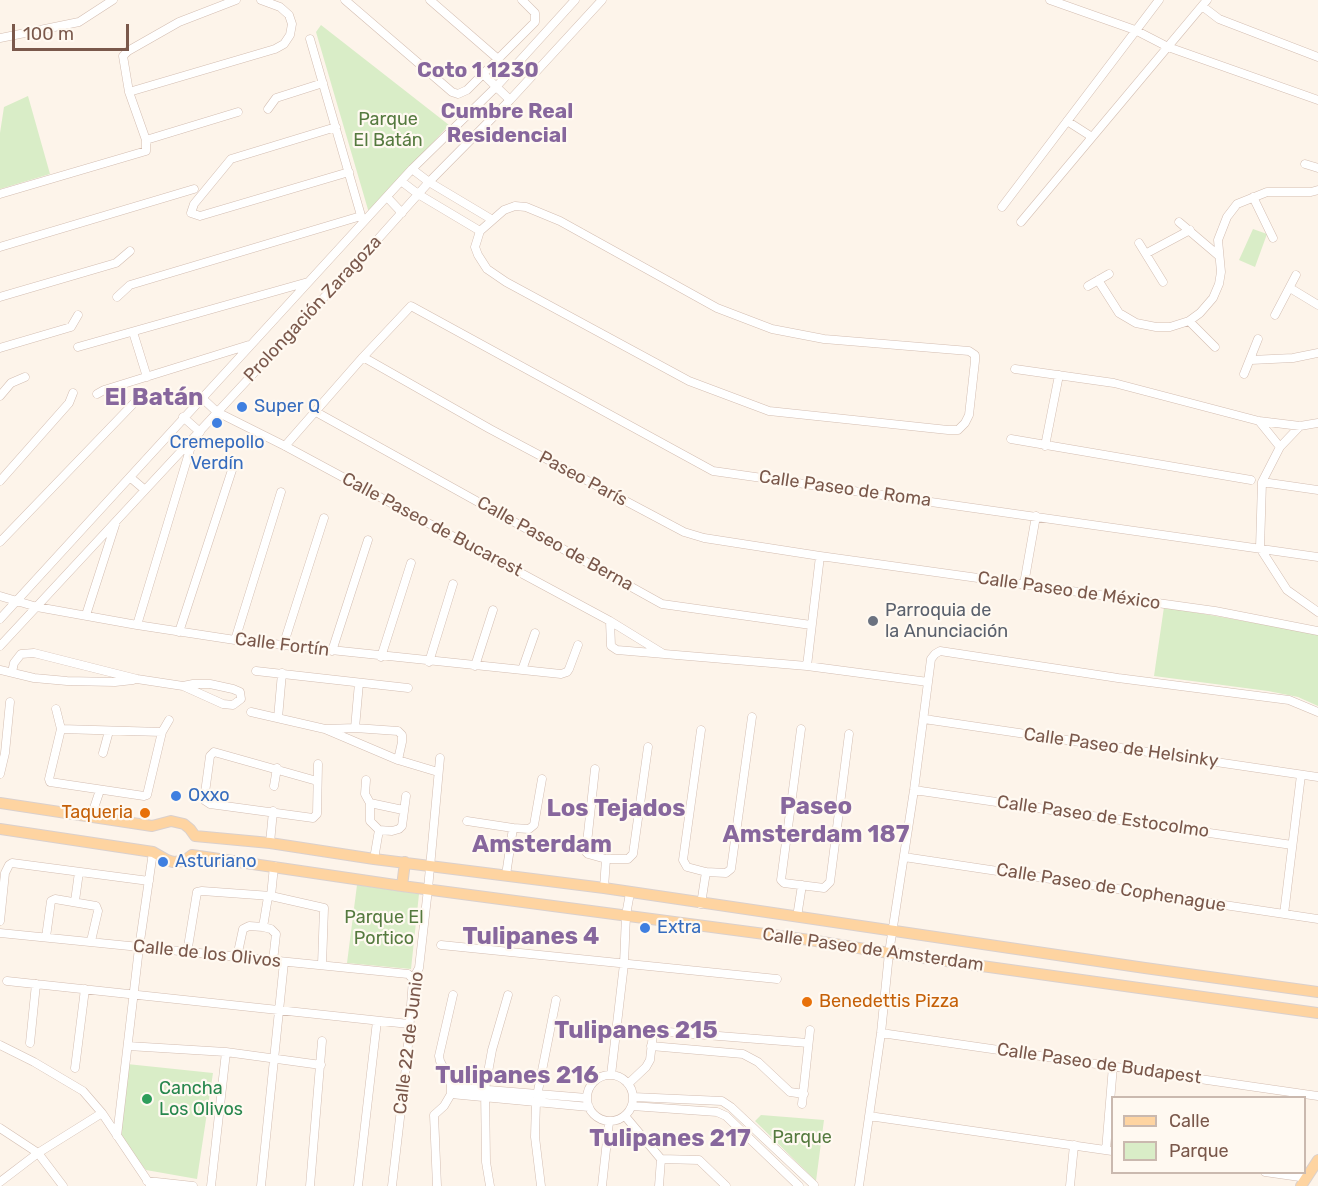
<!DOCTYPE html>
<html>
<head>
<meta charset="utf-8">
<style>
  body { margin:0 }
  #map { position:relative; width:1318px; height:1186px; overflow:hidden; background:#fdf4ea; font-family:Rubik,sans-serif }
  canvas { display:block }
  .legend { position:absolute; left:1111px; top:1096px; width:195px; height:78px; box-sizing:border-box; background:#fff9f1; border:2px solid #cab9af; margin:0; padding:8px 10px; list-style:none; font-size:18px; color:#7a584b }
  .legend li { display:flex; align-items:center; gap:12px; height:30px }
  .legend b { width:30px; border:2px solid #cab9af }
  .scale { position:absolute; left:12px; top:24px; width:117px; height:27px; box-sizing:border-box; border:3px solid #7a584b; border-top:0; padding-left:8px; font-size:18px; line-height:21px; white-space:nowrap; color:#7a584b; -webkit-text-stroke:4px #fff9f1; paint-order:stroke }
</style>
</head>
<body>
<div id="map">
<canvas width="1318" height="1186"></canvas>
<ul class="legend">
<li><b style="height:8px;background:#fed4a1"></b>Calle</li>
<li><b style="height:16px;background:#d9edc7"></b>Parque</li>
</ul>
<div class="scale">100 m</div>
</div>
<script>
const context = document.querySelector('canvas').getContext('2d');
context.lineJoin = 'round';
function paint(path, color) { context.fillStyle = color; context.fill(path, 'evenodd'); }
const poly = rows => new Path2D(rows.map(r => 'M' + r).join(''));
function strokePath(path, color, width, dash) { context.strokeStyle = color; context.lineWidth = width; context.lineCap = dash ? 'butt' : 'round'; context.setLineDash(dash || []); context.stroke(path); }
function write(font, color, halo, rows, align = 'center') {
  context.font = font + ' Rubik,sans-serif'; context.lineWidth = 4.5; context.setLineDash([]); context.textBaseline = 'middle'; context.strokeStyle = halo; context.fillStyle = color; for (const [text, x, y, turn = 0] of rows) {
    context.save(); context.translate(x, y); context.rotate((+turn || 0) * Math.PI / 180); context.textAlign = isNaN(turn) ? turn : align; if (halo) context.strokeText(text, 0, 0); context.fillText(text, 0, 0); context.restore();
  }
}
paint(poly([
  [321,25,449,125,369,213,316,32],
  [28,96,50,174,0,189,0,133,4,107],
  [1253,229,1267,234,1255,267,1239,260],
  [1164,607,1318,634,1318,706,1298,697,1268,691,1154,676],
  [357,885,419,894,411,969,347,963],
  [127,1064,213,1073,197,1179,146,1170,131,1152,120,1134],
  [761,1115,824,1120,816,1181,755,1121]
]), '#d9edc7');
const minor = poly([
  [345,0,452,92,458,94,467,90,535,22,535,13,522,0],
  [430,0,498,59],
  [1050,0,1135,30,1168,47,1318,100],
  [1202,6,1219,19,1318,57],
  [0,38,79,22,113,0],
  [310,39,362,219],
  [483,74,510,100],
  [129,92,275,49,284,44,290,35,292,24,289,15,280,7,261,0],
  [268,109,276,98,323,83],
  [1067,121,1092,137],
  [336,127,231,159,194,204,191,213,200,216,349,172],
  [146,140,238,112],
  [1305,164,1318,168],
  [412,169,429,182,491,219],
  [401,181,418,194,480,231],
  [0,194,146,151,146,140,129,92,123,56,128,51,179,22,236,0],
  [387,197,402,213],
  [1253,197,1273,238],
  [515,206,526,207,560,221,717,308,772,329,824,339,969,351,975,355,975,361,969,415,965,423,958,430,948,430,769,411,689,381,506,282,487,269,478,255,475,247,480,231,504,210,515,206],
  [1002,207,1159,0],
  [1021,222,1207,0],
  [1179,222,1219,256],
  [1139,243,1163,282],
  [0,247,194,189],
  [1147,253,1190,230],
  [1098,280,1119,313,1136,323,1156,327,1170,327,1189,321,1200,313,1213,298,1219,284,1221,272,1218,240,1227,217,1237,204,1267,192,1311,192,1318,190],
  [1088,286,1109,274],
  [1290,288,1318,305],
  [0,297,116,263,130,251],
  [117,297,130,285,361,216],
  [1275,315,1296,275],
  [1189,321,1215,347],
  [133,332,147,377],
  [78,347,308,282],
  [0,348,71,327,78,315],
  [363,357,490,429,684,532,704,538,820,556,1215,611,1318,631],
  [1251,360,1293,358,1318,353],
  [1015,369,1114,383,1259,421,1300,426,1318,423],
  [1244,374,1258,339],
  [97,394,104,390,249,345],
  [0,396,11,383,25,377],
  [202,398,217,412,285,446,610,621,662,653],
  [316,412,662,604,811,625],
  [183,417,200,432],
  [1259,421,1280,447],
  [1300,426,1280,447,1262,482,1260,548,1287,590,1318,612],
  [1011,439,1251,480],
  [285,446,363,357,411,306,713,471,1318,557],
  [1045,446,1059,375],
  [131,478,145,490],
  [0,481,69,403,73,393],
  [1262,482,1318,490],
  [0,542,134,403],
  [1024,584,1036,516],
  [0,596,37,607,137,625,235,640,561,674,567,672,569,669,578,645],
  [86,615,115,525],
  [0,619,412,169,496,87,575,0],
  [610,621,611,646,617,650,807,666,928,682],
  [137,625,192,443],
  [179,632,232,470],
  [235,640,281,492],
  [0,646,370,248,429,182,510,100,602,0],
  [283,646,324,518],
  [332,651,368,540],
  [381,657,411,563],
  [429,662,453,584],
  [475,666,493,610],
  [807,666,820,556],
  [0,670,34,678,67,681,115,682,133,680],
  [522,670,535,633],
  [256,671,408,688],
  [12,672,14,663,21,654,34,653,137,679,183,686,223,704,233,705,241,699,240,692,233,689,210,684,193,684,183,686],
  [56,709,61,729,49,779,50,782,144,796,147,795,162,732,169,720],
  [251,712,325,729,398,760,438,772],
  [278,718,282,673],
  [924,719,1318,777],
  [355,728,359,683],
  [61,729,162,732],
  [326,729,355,728,398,731,402,735,402,742,398,760],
  [801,729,781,880,784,883,824,888,830,882,849,734],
  [701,730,683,860,687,867,706,872,726,873,731,869,752,717],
  [103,753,109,731],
  [595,769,586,852,588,854,606,859,628,859,633,854,648,747],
  [0,774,5,753,10,702],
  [366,780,365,794,370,803,370,821,379,830,392,831,399,829,402,826,406,796],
  [317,781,214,752,210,756,204,800,210,804,313,818,317,814,318,764],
  [274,786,277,768],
  [914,790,1292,845],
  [370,803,403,810],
  [91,817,100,790],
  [467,821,513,828],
  [270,843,273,811],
  [904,857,1318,919],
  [374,859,379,830],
  [506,875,513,828,529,829,534,825,542,779],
  [604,888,606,859],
  [271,896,274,866],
  [75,901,79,872],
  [701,904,706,872],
  [1284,914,1301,775],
  [797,917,802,885],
  [0,921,5,873,9,865,12,863,149,881],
  [263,927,268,897],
  [0,933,408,974,413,979],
  [46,937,51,901,55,899,96,906,98,911,91,941],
  [441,945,777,979],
  [187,953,197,892,202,891,271,896,324,908,322,965],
  [237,957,243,929,249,926,263,927,271,929,276,934,273,961],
  [7,981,409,1024],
  [881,1033,1318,1096],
  [30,1043,36,984],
  [0,1045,34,1062,83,1091,102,1113,151,1186],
  [128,1046,226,1052,321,1065],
  [651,1046,743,1054,758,1062,790,1092,804,1094],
  [75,1068,85,989],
  [611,1075,624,964,626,915,630,893],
  '587 1098a23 23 0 1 1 46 0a23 23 0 1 1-46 0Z',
  [628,1084,646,1067,650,1060,653,1034,655,1031,808,1043],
  [451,1087,587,1098],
  [451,1094,589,1107],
  [633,1097,722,1101,731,1107,814,1185],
  [802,1104,810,1030],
  [632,1106,717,1112,726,1116,799,1186],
  [625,1116,661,1159,659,1186],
  [869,1116,1112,1151],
  [0,1128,38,1153,63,1186],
  [117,1136,139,948,153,852],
  [1106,1150,1113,1066],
  [661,1159,699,1160,726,1186],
  [1265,1172,1307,1178],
  [147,1181,193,1186],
  [0,1182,38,1153,102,1113],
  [211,1186,226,1052],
  [261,1186,284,962],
  [310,1186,322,1041],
  [358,1186,377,1021],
  [392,1186,407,1058,413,979,419,968,428,889,440,758],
  [437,1186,434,1115,444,1106,451,1094,451,1082,440,1061,439,1056,453,995],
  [490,1186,486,1162,485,1089,492,1050,508,995],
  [541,1186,535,1137,536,1101,556,1000],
  [602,1186,609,1122],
  [859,1186,881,1033,889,953,914,790,931,659,935,654,940,651,1118,678,1289,700,1318,712],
  [1070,1186,1074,1145]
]);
const major = poly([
  [0,803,152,826,171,821,184,824,190,829,195,836,270,843,374,859,604,888,1145,968,1318,992],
  [0,829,153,852,167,860,173,862,184,861,192,855,402,886,810,940,889,953,1318,1013],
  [402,886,405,862],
  [1301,1186,1318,1160]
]);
strokePath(minor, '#d3bdb1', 9);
strokePath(major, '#dad0cd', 12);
strokePath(minor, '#fff', 8);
strokePath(major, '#fed4a1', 10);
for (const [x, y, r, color] of [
  [242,407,6,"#3f7fe0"],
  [217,423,6,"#3f7fe0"],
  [873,621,6,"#6b7280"],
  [176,796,6,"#3f7fe0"],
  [145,813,6,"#e8710a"],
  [163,862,6,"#3f7fe0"],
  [645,928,6,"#3f7fe0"],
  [807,1002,6,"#e8710a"],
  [147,1099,6,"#2e9e5b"]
]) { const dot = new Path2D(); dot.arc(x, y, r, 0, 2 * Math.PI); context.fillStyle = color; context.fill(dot); strokePath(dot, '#fff9f1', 2); }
write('18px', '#557a3f', '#fff9f1', [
  ["Parque",388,120],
  ["El Batán",388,141],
  ["Parque El",384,918],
  ["Portico",384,939],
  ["Parque",802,1138]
]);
write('18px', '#7a584b', '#fff9f1', [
  ["Prolongación Zaragoza",313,309,-47],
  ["Paseo París",583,479,28],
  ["Calle Paseo de Roma",845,489,8],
  ["Calle Paseo de Bucarest",432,525,28],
  ["Calle Paseo de Berna",555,544,29],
  ["Calle Paseo de México",1069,591,8],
  ["Calle Fortín",282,645,7],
  ["Calle Paseo de Helsinky",1121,748,8],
  ["Calle Paseo de Estocolmo",1103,817,8],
  ["Calle Paseo de Cophenague",1111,888,9],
  ["Calle Paseo de Amsterdam",873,950,8],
  ["Calle de los Olivos",207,954,6],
  ["Calle 22 de Junio",409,1043,-83],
  ["Calle Paseo de Budapest",1099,1064,8]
]);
write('18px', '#366cbe', '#fff9f1', [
  ["Super Q",254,407],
  ["Cremepollo",217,443,"center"],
  ["Verdín",217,464,"center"],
  ["Oxxo",188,796],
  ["Asturiano",175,862],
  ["Extra",657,928]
], 'left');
write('18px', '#5b616d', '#fff9f1', [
  ["Parroquia de",885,611],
  ["la Anunciación",885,632]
], 'left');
write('18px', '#c56008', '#fff9f1', [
  ["Taqueria",133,813],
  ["Benedettis Pizza",819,1002,"left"]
], 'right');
write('18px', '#27864d', '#fff9f1', [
  ["Cancha",159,1089],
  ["Los Olivos",159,1110]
], 'left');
write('bold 21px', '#87679d', '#fff9f1', [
  ["Coto 1 1230",478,71],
  ["Cumbre Real",507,112],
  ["Residencial",507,136]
]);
write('bold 24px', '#87679d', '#fff9f1', [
  ["El Batán",154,398],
  ["Paseo",816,807],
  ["Amsterdam 187",816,835],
  ["Los Tejados",616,809],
  ["Amsterdam",542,845],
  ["Tulipanes 4",531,937],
  ["Tulipanes 215",636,1031],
  ["Tulipanes 216",517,1076],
  ["Tulipanes 217",670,1139]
]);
</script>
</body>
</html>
